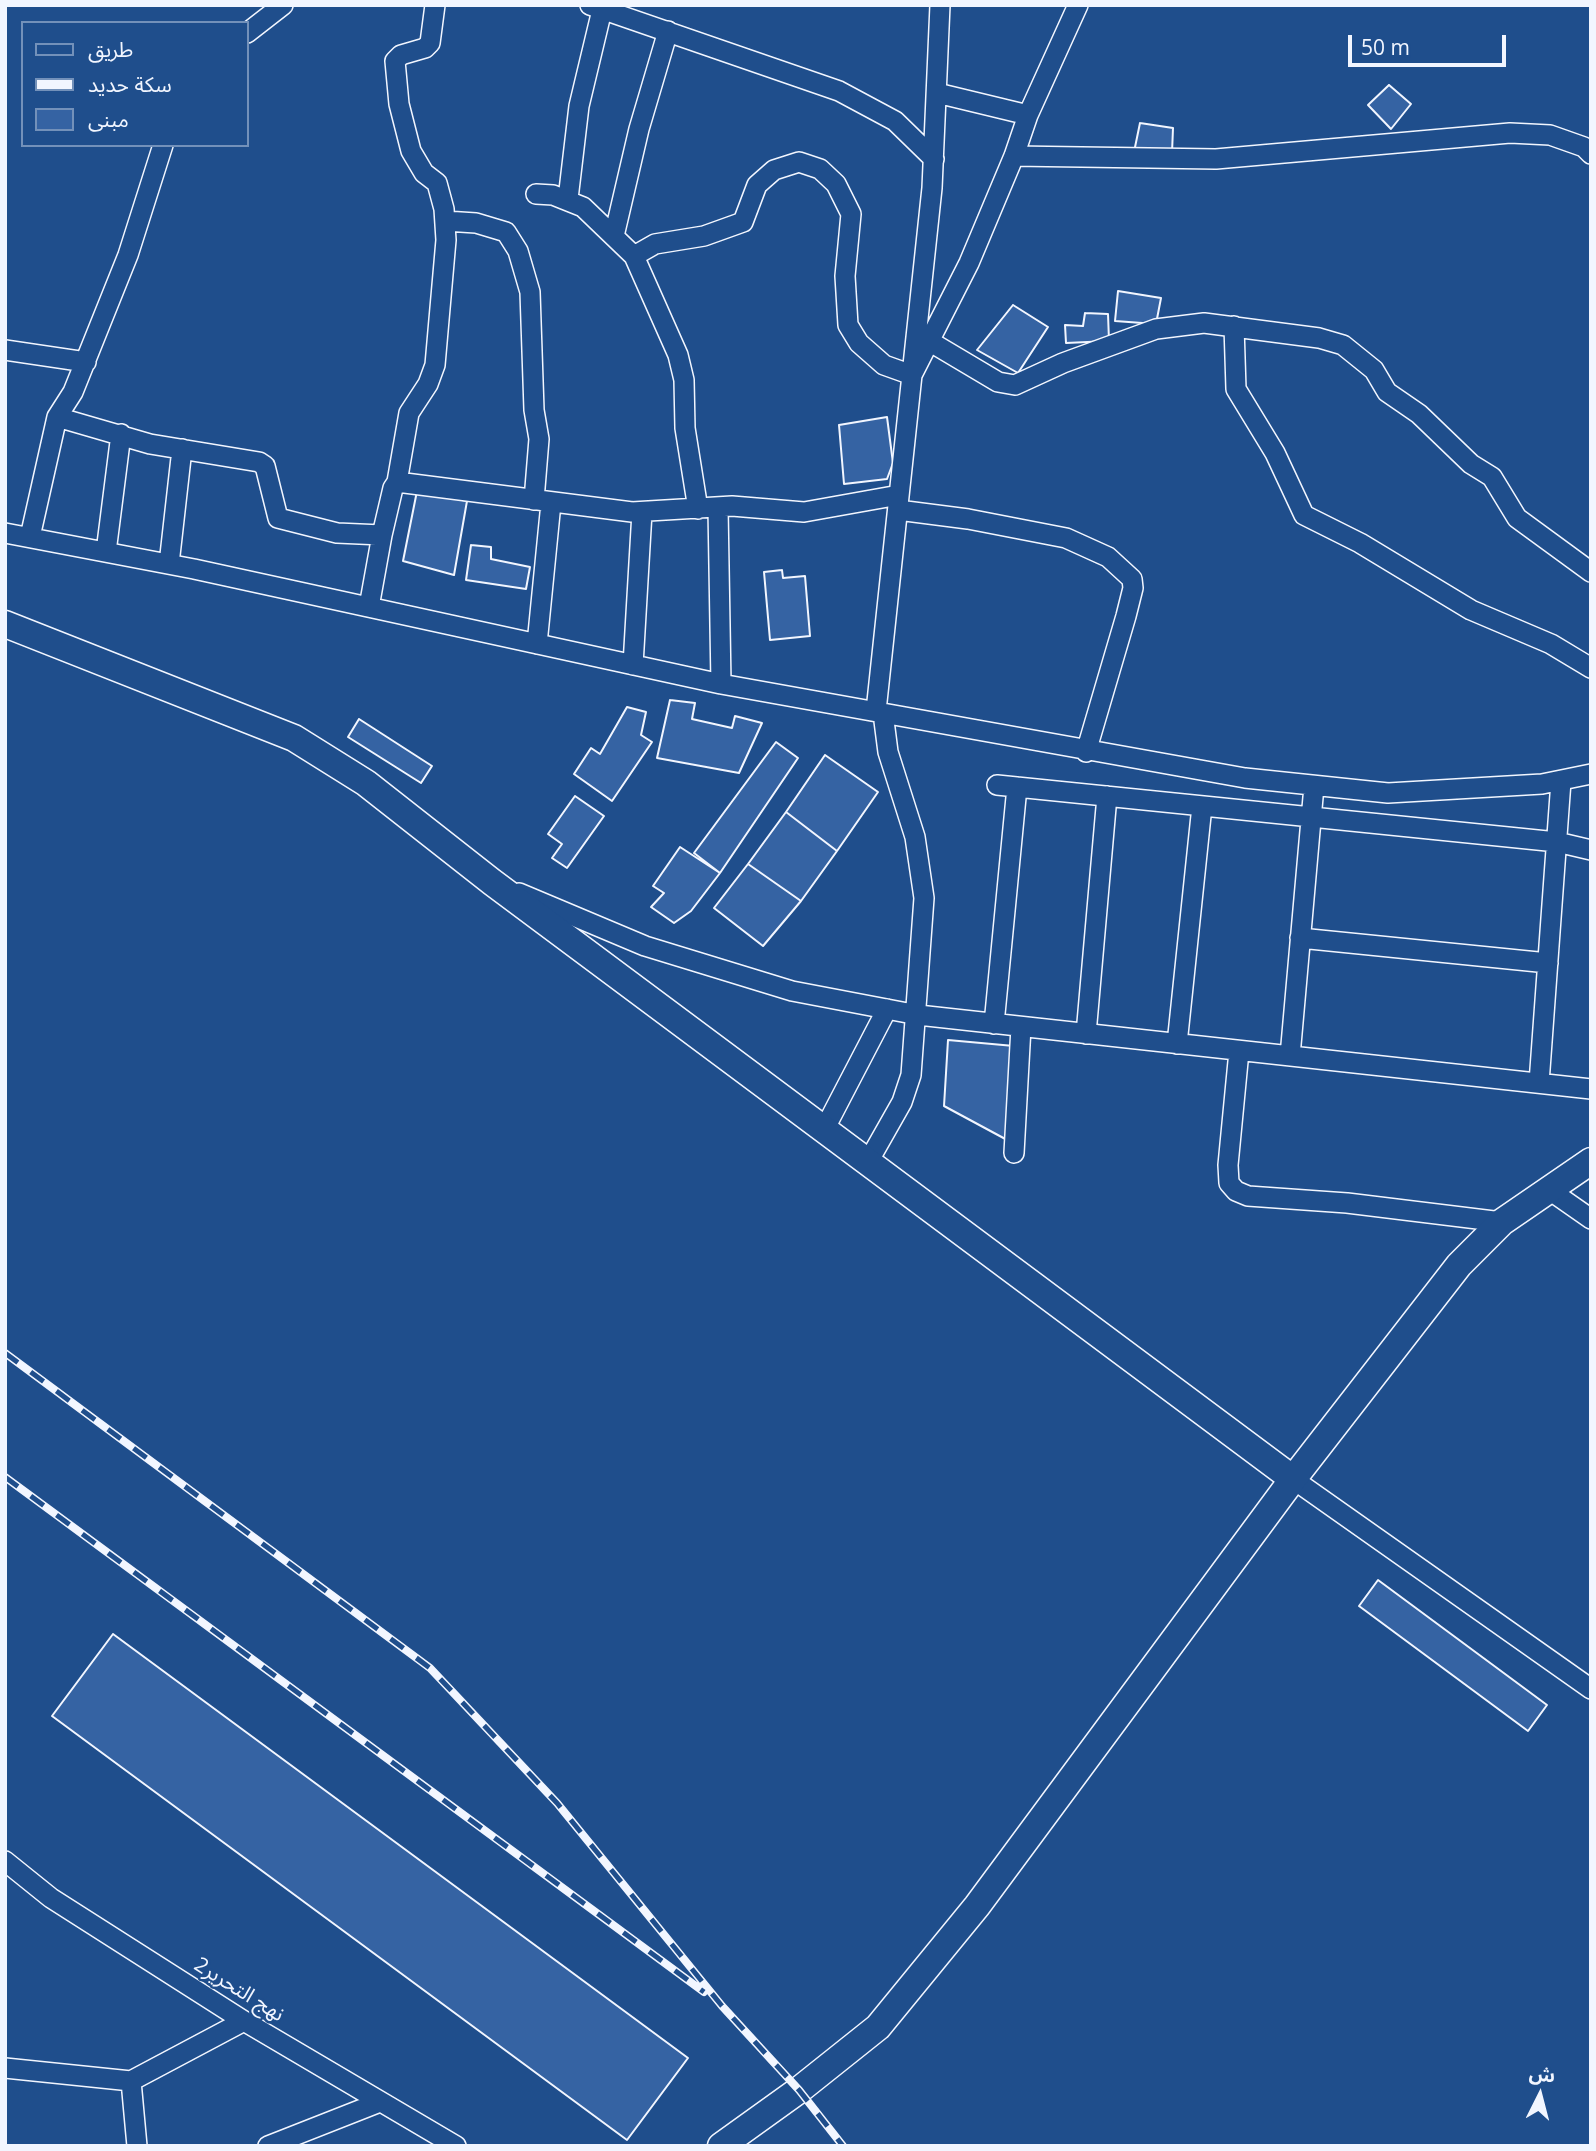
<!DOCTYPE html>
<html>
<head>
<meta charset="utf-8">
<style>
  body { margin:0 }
  #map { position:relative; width:1596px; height:2151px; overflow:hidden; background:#1f4e8c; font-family:"Open Sans","Noto Sans Arabic",sans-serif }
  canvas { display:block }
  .frame { position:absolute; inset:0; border:7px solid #f2f6ff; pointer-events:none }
  .legend { position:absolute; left:21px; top:21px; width:228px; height:126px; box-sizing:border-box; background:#1f4e8c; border:2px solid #7391ba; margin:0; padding:9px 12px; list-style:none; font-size:21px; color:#f2f6ff }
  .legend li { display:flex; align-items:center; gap:14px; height:35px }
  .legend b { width:35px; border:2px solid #7391ba }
  .north { position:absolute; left:1505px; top:2060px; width:70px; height:70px; -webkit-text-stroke:5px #1f4e8c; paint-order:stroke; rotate:6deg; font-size:19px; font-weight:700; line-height:28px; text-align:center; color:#f2f6ff }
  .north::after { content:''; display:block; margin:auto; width:24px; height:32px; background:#f2f6ff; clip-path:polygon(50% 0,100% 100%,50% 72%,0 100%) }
  .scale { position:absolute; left:1348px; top:35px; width:158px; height:32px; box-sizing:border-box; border:4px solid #f2f6ff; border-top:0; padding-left:9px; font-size:21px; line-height:24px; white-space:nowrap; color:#f2f6ff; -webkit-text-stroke:5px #1f4e8c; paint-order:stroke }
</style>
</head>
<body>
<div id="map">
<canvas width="1596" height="2151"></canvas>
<div class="frame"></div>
<ul class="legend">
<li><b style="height:9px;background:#1f4e8c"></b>طريق</li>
<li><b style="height:9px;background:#f2f6ff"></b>سكة حديد</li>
<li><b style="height:19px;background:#3563a3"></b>مبنى</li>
</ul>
<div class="north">ش</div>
<div class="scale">50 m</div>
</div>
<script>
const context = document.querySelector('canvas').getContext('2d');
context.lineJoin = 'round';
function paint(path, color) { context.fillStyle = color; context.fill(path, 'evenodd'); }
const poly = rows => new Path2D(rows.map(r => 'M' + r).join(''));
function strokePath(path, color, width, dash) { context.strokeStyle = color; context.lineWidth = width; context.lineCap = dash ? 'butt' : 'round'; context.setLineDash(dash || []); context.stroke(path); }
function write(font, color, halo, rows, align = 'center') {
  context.font = font + ' "Open Sans","Noto Sans Arabic",sans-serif'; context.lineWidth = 5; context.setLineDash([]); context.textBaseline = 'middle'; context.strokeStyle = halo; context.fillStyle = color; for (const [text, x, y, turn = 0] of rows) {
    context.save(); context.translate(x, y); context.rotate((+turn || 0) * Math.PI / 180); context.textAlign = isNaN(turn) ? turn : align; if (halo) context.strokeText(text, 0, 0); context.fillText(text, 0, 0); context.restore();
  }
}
const building = poly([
  [1389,85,1411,104,1391,129,1368,105,1389,85],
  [1140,123,1173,128,1172,153,1134,152,1140,123],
  [1118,291,1161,298,1156,324,1115,321,1118,291],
  [1013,305,1048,327,1018,373,977,350,1013,305],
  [1085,313,1108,314,1109,341,1066,343,1065,325,1083,326,1085,313],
  [887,417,893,463,887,479,844,484,839,425,887,417],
  [417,491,467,501,454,575,403,561,417,491],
  [471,545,491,547,491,559,530,567,526,589,466,580,471,545],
  [782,570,783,578,805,576,810,636,770,640,764,572,782,570],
  [670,700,695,703,692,719,732,728,735,716,762,723,739,773,657,758,670,700],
  [627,707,646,712,641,735,652,742,612,801,574,774,591,748,600,754,627,707],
  [359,719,432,766,421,783,348,737,359,719],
  [776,742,798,758,720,873,694,853,776,742],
  [825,755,878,792,837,851,786,812,825,755],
  [575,796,604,816,567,868,552,858,562,844,548,834,575,796],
  [786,812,837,851,801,901,748,864,786,812],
  [680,847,720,873,691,911,674,923,651,907,664,893,653,886,680,847],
  [748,864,801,901,763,946,714,908,748,864],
  [948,1040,1014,1046,1009,1141,944,1106,948,1040],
  [1378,1580,1547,1705,1528,1731,1359,1606,1378,1580],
  [113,1634,688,2058,627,2140,52,1716,113,1634]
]);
paint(building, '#3563a3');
strokePath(building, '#f2f6ff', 2);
const street = poly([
  [590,5,839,91,895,121,934,159],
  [247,33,283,5],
  [937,93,1028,115],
  [1014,156,1216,159,1510,133,1550,135,1584,147,1591,154],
  [536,194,553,195,583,207,634,256,678,355,684,380,685,428,698,509],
  [568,199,579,106,602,10],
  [445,221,476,223,506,232,518,251,530,292,534,410,539,439,534,500],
  [614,236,639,129,668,31],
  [634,256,655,244,704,236,743,222,757,185,774,170,799,162,820,169,836,184,851,214,845,276,848,325,859,343,884,365,912,375,969,263,1014,156,1028,115,1078,5],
  [1234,326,1236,389,1275,453,1304,515,1360,543,1471,610,1551,644,1591,668],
  [929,341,998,382,1015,385,1063,363,1156,329,1204,323,1319,338,1343,345,1374,370,1387,392,1419,414,1471,464,1492,477,1517,518,1591,572],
  [5,350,86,362],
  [57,417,150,444,259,462,265,466,278,518,337,533,382,535],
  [397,482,409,413,428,384,435,365,446,240,444,209,437,183,424,173,411,151,399,104,395,61,401,55,425,48,430,43,435,5],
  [718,508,721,684],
  [898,510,968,519,1066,538,1108,557,1132,579,1133,588,1126,616,1086,752],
  [5,533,194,569,721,684,1245,778,1388,793,1542,784,1591,774],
  [30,537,57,417,73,392,128,255,163,145],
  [106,552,121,434],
  [169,564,182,449],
  [369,607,382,535,393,488,397,482,632,512,732,506,804,512,899,495],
  [537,644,551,503],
  [633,665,642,512],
  [876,711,932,188,940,5],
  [997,785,1557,842,1591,850],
  [519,893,645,946,792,991,918,1015,1591,1089],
  [1300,938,1548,963],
  [994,1024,1017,787],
  [1086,1034,1107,796],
  [1177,1044,1202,806],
  [1239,1051,1228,1165,1229,1183,1236,1191,1248,1196,1347,1203,1502,1222],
  [1290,1056,1314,786],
  [1539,1083,1561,781],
  [824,1130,887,1009],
  [1014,1153,1021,1027],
  [868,1162,902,1102,911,1075,924,898,915,837,888,752,883,713],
  [1548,1189,1591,1219],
  [1293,1479,1591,1689],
  [5,1861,51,1898,244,2021,456,2146],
  [5,2068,131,2081,244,2021],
  [131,2081,137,2146],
  [268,2146,380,2102]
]);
const secondary = poly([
  [5,624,294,738,366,783,492,882,1293,1479],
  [721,2146,799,2090,878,2027,977,1906,1293,1479,1459,1265,1502,1222,1591,1161]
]);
strokePath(street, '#f2f6ff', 22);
strokePath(secondary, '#f2f6ff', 29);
strokePath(street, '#1f4e8c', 19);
strokePath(secondary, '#1f4e8c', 26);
const rail = poly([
  [5,1353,430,1668,557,1803,722,2006,799,2090,843,2146],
  [5,1477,704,1992]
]);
strokePath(rail, '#f2f6ff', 8);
strokePath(rail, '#1f4e8c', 5, [16]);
write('21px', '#f2f6ff', '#1f4e8c', [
  ["نهج التحرير2",239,1990,32]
]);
</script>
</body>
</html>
